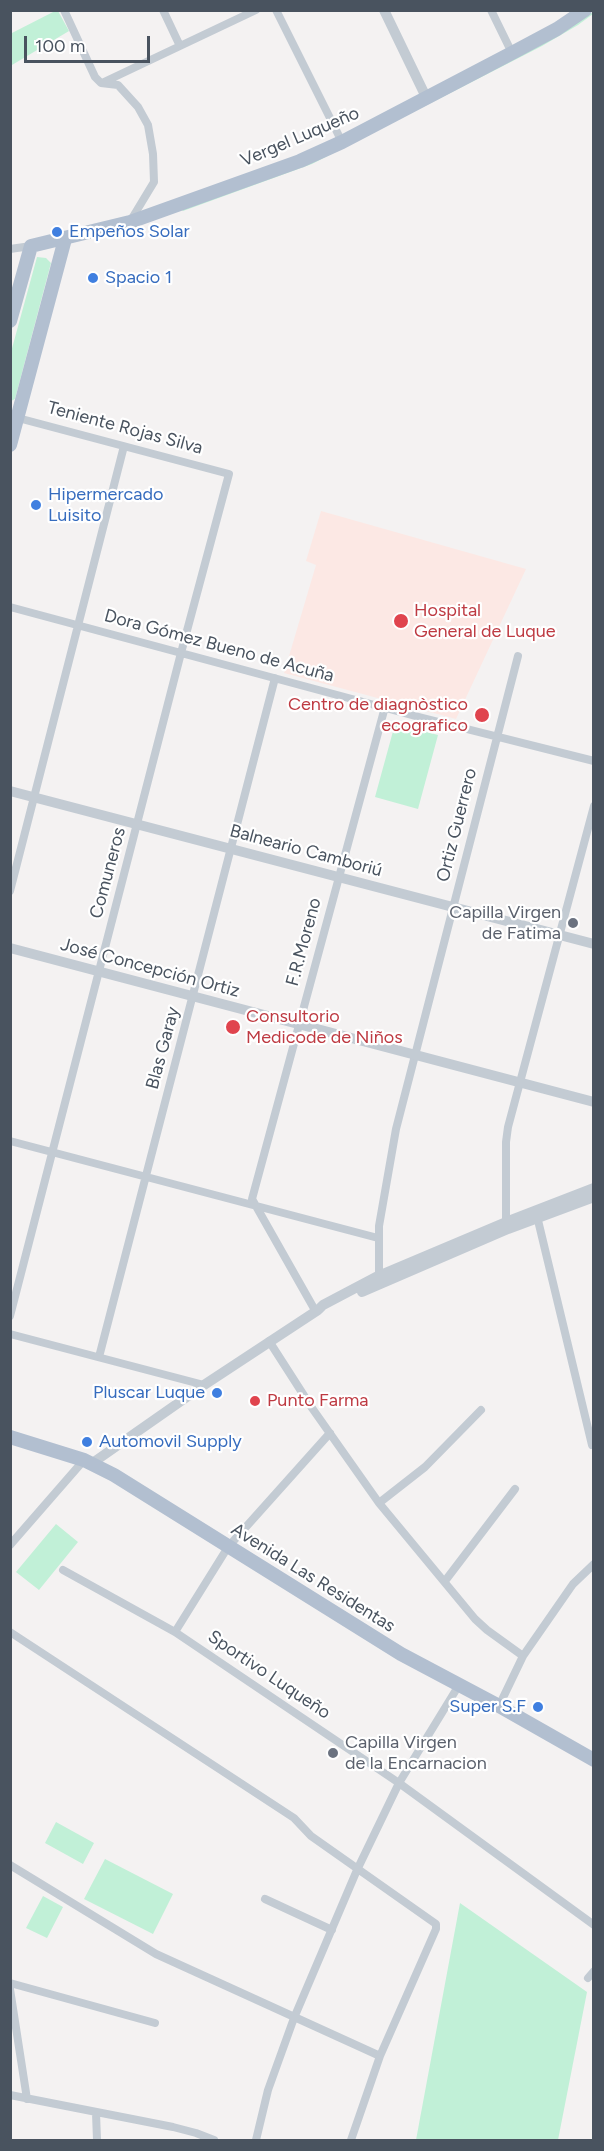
<!DOCTYPE html>
<html>
<head>
<meta charset="utf-8">
<style>
  body { margin:0 }
  #map { position:relative; width:604px; height:2151px; overflow:hidden; background:#f4f2f2; font-family:Figtree,sans-serif }
  canvas { display:block }
  .frame { position:absolute; inset:0; border:12px solid #49535f; pointer-events:none }
  .scale { position:absolute; left:24px; top:36px; width:126px; height:27px; box-sizing:border-box; border:3px solid #49535f; border-top:0; padding-left:8px; font-size:18px; line-height:21px; white-space:nowrap; color:#49535f; -webkit-text-stroke:4px #fff; paint-order:stroke }
</style>
</head>
<body>
<div id="map">
<canvas width="604" height="2151"></canvas>
<div class="frame"></div>
<div class="scale">100 m</div>
</div>
<script>
const context = document.querySelector('canvas').getContext('2d');
context.lineJoin = 'round';
function paint(path, color) { context.fillStyle = color; context.fill(path, 'evenodd'); }
const poly = rows => new Path2D(rows.map(r => 'M' + r).join(''));
function strokePath(path, color, width, dash) { context.strokeStyle = color; context.lineWidth = width; context.lineCap = dash ? 'butt' : 'round'; context.setLineDash(dash || []); context.stroke(path); }
function write(font, color, halo, rows, align = 'center') {
  context.font = font + ' Figtree,sans-serif'; context.lineWidth = 4.5; context.setLineDash([]); context.textBaseline = 'middle'; context.strokeStyle = halo; context.fillStyle = color; for (const [text, x, y, turn = 0] of rows) {
    context.save(); context.translate(x, y); context.rotate((+turn || 0) * Math.PI / 180); context.textAlign = isNaN(turn) ? turn : align; if (halo) context.strokeText(text, 0, 0); context.fillText(text, 0, 0); context.restore();
  }
}
paint(poly([
  [321,511,526,569,456,719,284,673,316,565,306,561]
]), '#fce8e4');
paint(poly([
  [55,11,58,11,69,31,12,65,11,63,10,34],
  [593,12,593,14,578,25,542,46,312,164,183,211,182,210,561,34],
  [37,257,46,258,51,263,15,399,11,401,11,352],
  [395,724,438,735,418,809,375,797],
  [56,1524,78,1542,39,1590,16,1572],
  [56,1822,94,1843,83,1864,45,1843],
  [105,1859,173,1894,153,1934,84,1899],
  [43,1896,63,1907,47,1938,26,1928],
  [460,1903,587,1992,558,2140,416,2140]
]), '#c1f0d7');
strokePath(poly([
  [64,10,95,77,101,83,118,85,138,107,148,125,153,154,154,182,131,220],
  [163,10,180,46],
  [276,10,342,142],
  [491,10,512,53],
  [104,82,256,10],
  [10,249,31,246],
  [10,607,419,717,594,761],
  [10,891,124,446],
  [10,1141,378,1238],
  [536,1212,592,1445],
  [506,1222,506,1142,508,1127,594,806],
  [379,1281,379,1226,396,1129,518,656],
  [316,1312,252,1199,385,707],
  [10,1316,181,653,229,474,18,418],
  [10,1334,204,1385],
  [269,1341,312,1408,379,1503,475,1619,487,1630,523,1656],
  [99,1357,275,678],
  [379,1503,425,1467,481,1410],
  [10,1545,84,1460],
  [63,1570,175,1632,399,1783,594,1925],
  [445,1581,515,1489],
  [10,1632,294,1818,311,1836,436,1924,436,1929,380,2056,351,2140],
  [175,1632,228,1547,330,1433],
  [499,1706,523,1656,573,1584,594,1564],
  [10,1865,156,1954,380,2056],
  [265,1899,332,1930],
  [588,1978,594,1971],
  [10,1983,155,2023],
  [10,1989,27,2099],
  [10,2095,173,2127,196,2133,214,2140],
  [96,2113,97,2140],
  [256,2140,268,2090,294,2018,357,1870,399,1783,459,1685]
]), '#c3cbd3', 8);
strokePath(poly([
  [384,10,426,97],
  [10,791,594,944],
  [10,948,594,1102],
  [362,1292,508,1229,594,1197],
  [91,1464,204,1385,318,1310,323,1305,378,1276,506,1222,594,1188]
]), '#c3cbd3', 10);
strokePath(poly([
  [10,321,31,246,130,222,300,161,342,142,512,53,557,29,585,10],
  [10,445,65,239],
  [10,1437,84,1460,114,1475,401,1654,499,1706,594,1760]
]), '#b2bfd0', 14);
for (const [x, y, r, color] of [
  [57,232,6,"#3f7fe0"],
  [93,278,6,"#3f7fe0"],
  [36,505,6,"#3f7fe0"],
  [401,621,8,"#e0444e"],
  [482,715,8,"#e0444e"],
  [573,923,6,"#6b7280"],
  [233,1027,8,"#e0444e"],
  [217,1393,6,"#3f7fe0"],
  [255,1401,6,"#e0444e"],
  [87,1442,6,"#3f7fe0"],
  [538,1707,6,"#3f7fe0"],
  [333,1753,6,"#6b7280"]
]) { const dot = new Path2D(); dot.arc(x, y, r, 0, 2 * Math.PI); context.fillStyle = color; context.fill(dot); strokePath(dot, '#fff', 2); }
write('18px', '#49535f', '#fff', [
  ["Vergel Luqueño",300,137,-23],
  ["Teniente Rojas Silva",125,428,15],
  ["Dora Gómez Bueno de Acuña",219,646,15],
  ["Ortiz Guerrero",457,825,-76],
  ["Balneario Camboriú",306,851,15],
  ["Comuneros",108,873,-75],
  ["F.R.Moreno",304,942,-75],
  ["José Concepción Ortiz",150,968,15],
  ["Blas Garay",163,1048,-75],
  ["Avenida Las Residentas",313,1578,32],
  ["Sportivo Luqueño",269,1675,34]
]);
write('18px', '#366cbe', '#fff', [
  ["Empeños Solar",69,232],
  ["Spacio 1",105,278],
  ["Hipermercado",48,495],
  ["Luisito",48,516],
  ["Pluscar Luque",205,1393,"right"],
  ["Automovil Supply",99,1442],
  ["Super S.F",526,1707,"right"]
], 'left');
write('18px', '#be3a42', '#fff', [
  ["Hospital",414,611],
  ["General de Luque",414,632],
  ["Centro de diagnòstico",468,705,"right"],
  ["ecografico",468,726,"right"],
  ["Consultorio",246,1017],
  ["Medicode de Niños",246,1038],
  ["Punto Farma",267,1401]
], 'left');
write('18px', '#5b616d', '#fff', [
  ["Capilla Virgen",561,913],
  ["de Fatima",561,934],
  ["Capilla Virgen",345,1743,"left"],
  ["de la Encarnacion",345,1764,"left"]
], 'right');
</script>
</body>
</html>
